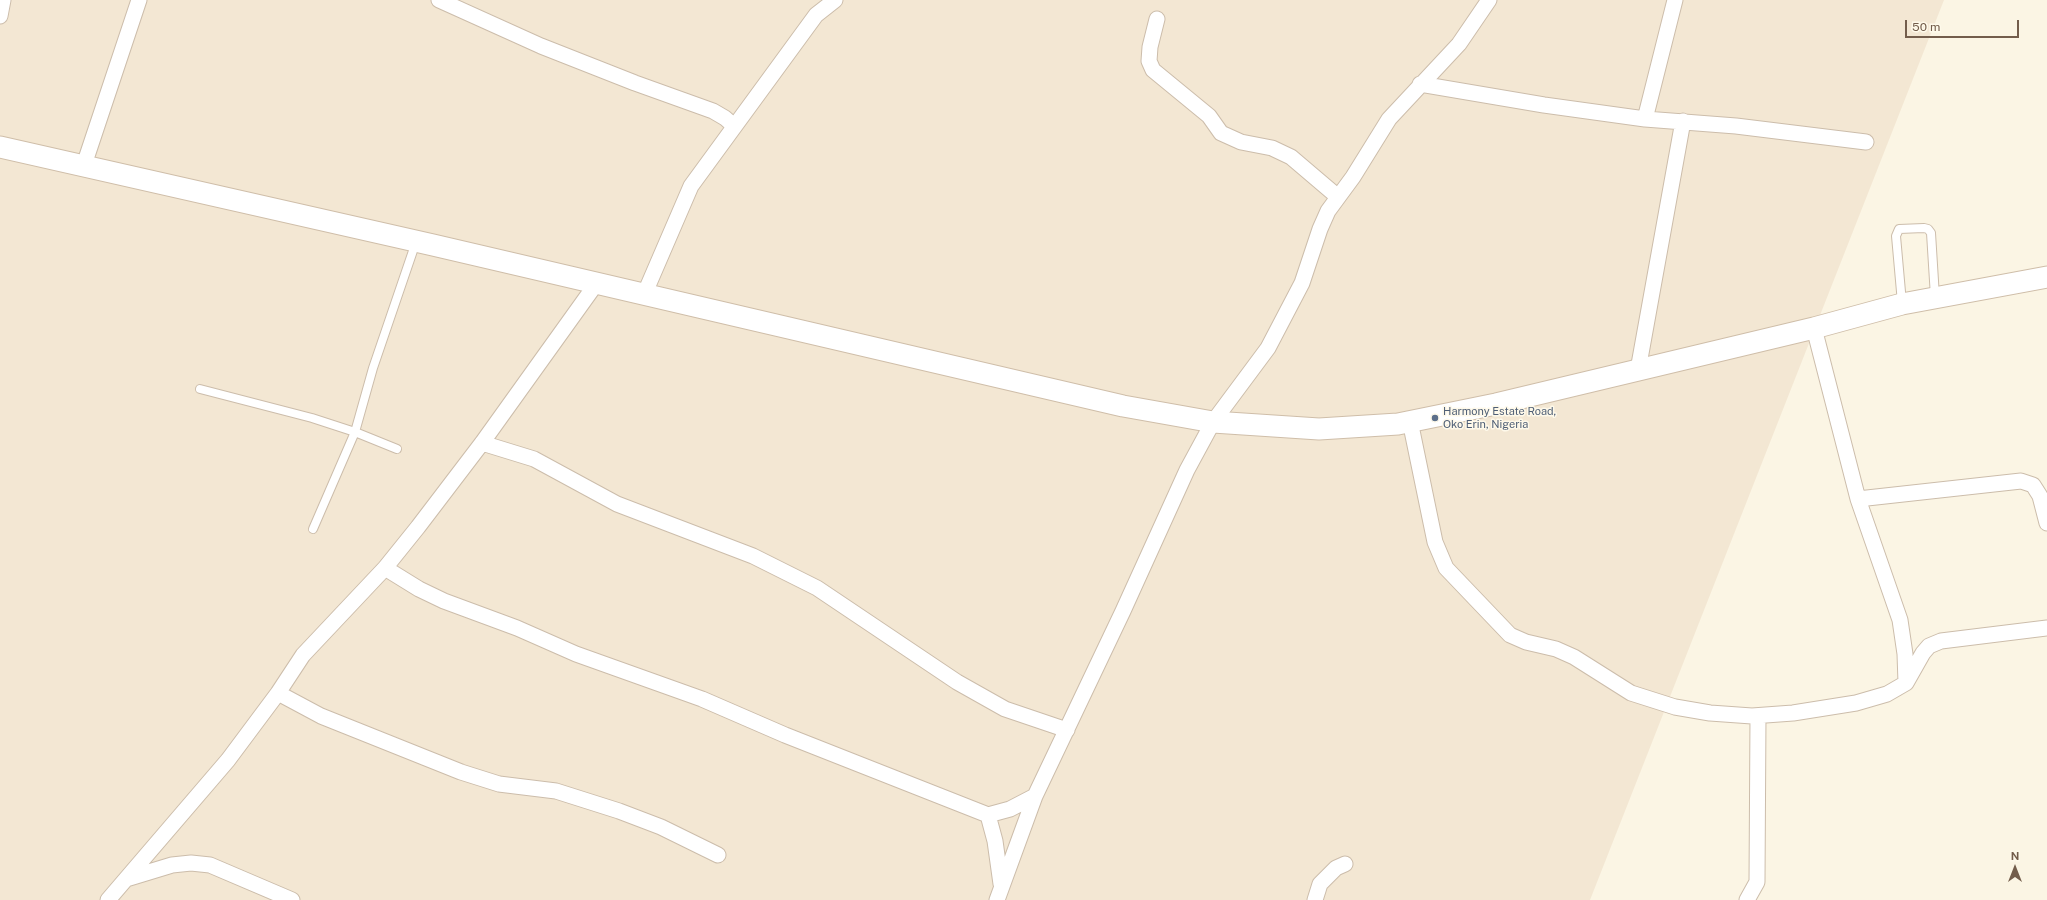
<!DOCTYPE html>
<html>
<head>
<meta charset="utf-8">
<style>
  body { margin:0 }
  #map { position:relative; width:2047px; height:900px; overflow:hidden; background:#fbf5e4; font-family:"Public Sans",sans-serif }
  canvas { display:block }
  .north { position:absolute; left:1995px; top:848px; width:40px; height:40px; -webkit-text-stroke:3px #fef9ea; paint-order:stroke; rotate:0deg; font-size:11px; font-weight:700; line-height:16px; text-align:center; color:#735d4b }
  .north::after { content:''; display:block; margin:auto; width:14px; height:18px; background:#735d4b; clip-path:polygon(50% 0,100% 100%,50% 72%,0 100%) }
  .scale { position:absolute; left:1905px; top:20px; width:114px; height:18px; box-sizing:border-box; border:2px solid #735d4b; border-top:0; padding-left:5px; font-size:12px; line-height:14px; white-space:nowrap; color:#735d4b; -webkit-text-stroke:3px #fef9ea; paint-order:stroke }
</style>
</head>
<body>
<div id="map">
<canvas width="2047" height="900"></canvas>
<div class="north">N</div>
<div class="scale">50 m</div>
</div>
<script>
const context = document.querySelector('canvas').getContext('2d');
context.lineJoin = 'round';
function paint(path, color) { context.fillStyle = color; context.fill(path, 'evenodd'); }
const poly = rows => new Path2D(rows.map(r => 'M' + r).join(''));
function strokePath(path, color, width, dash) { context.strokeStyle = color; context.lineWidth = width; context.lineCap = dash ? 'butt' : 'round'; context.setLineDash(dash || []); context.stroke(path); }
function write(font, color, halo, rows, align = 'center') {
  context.font = font + ' "Public Sans",sans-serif'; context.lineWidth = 3; context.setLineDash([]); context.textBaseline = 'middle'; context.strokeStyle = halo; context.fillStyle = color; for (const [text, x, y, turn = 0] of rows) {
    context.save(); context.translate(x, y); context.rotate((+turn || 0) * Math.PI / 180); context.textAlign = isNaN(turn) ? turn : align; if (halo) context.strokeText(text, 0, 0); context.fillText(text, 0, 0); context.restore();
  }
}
paint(poly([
  [0,0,1944,0,1590,900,0,900]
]), '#f3e7d3');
const lane = poly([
  [1902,303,1896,236,1899,229,1924,228,1928,229,1931,233,1935,297],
  [200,389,312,418,355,432,397,449],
  [313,529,355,432,373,368,416,242]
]);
const street = poly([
  [439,0,541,46,635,83,713,111,725,118,734,126],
  [0,16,3,0],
  [1157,19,1150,47,1149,61,1153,70,1209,116,1221,133,1241,142,1272,148,1291,157,1338,197],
  [1420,84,1544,105,1645,119,1736,126,1866,142],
  [1645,119,1675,0],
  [84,165,139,0],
  [644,295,691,186,816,15,835,0],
  [1814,328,1858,499,1900,620,1905,654,1906,683],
  [1638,370,1683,121],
  [1410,421,1435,542,1446,568,1467,590,1510,635,1526,642,1556,649,1574,657,1631,693,1675,707,1710,713,1752,716,1793,713,1856,703,1887,694,1906,683,1923,653,1929,646,1941,641,2047,628],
  [482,443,534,459,617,504,753,556,817,588,957,682,1005,709,1067,730],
  [1858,499,2021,481,2033,485,2040,496,2047,523],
  [385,568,419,589,444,601,517,628,576,654,702,699,785,735,988,815,1010,809,1035,796],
  [278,693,321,716,461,772,499,784,556,791,619,811,661,827,718,855],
  [988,815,995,841,1001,884],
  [126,879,172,865,191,863,210,865,292,900],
  [108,900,228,760,278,693,303,655,385,568,418,527,482,443,596,284],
  [997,900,1035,796,1123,611,1187,470,1213,422,1268,348,1302,283,1320,229,1328,211,1353,177,1389,119,1459,44,1489,0],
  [1315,900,1320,884,1336,868,1345,864],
  [1747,900,1757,882,1758,716]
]);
const secondary = poly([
  [0,147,433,245,1123,406,1213,422,1319,429,1398,424,1496,404,1814,328,1902,304,2047,277]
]);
strokePath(lane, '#ccbdab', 10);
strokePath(street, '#ccbdab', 17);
strokePath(secondary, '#cfbea9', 23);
strokePath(lane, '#fff', 8);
strokePath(street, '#fff', 15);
strokePath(secondary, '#fff', 21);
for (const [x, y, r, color] of [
  [1435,418,4,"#5c6f8a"]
]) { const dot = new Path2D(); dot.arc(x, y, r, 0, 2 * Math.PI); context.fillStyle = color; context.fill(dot); strokePath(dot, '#fef9ea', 1.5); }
write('11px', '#4e5e75', '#fef9ea', [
  ["Harmony Estate Road,",1443,412],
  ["Oko Erin, Nigeria",1443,425]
], 'left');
</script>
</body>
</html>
